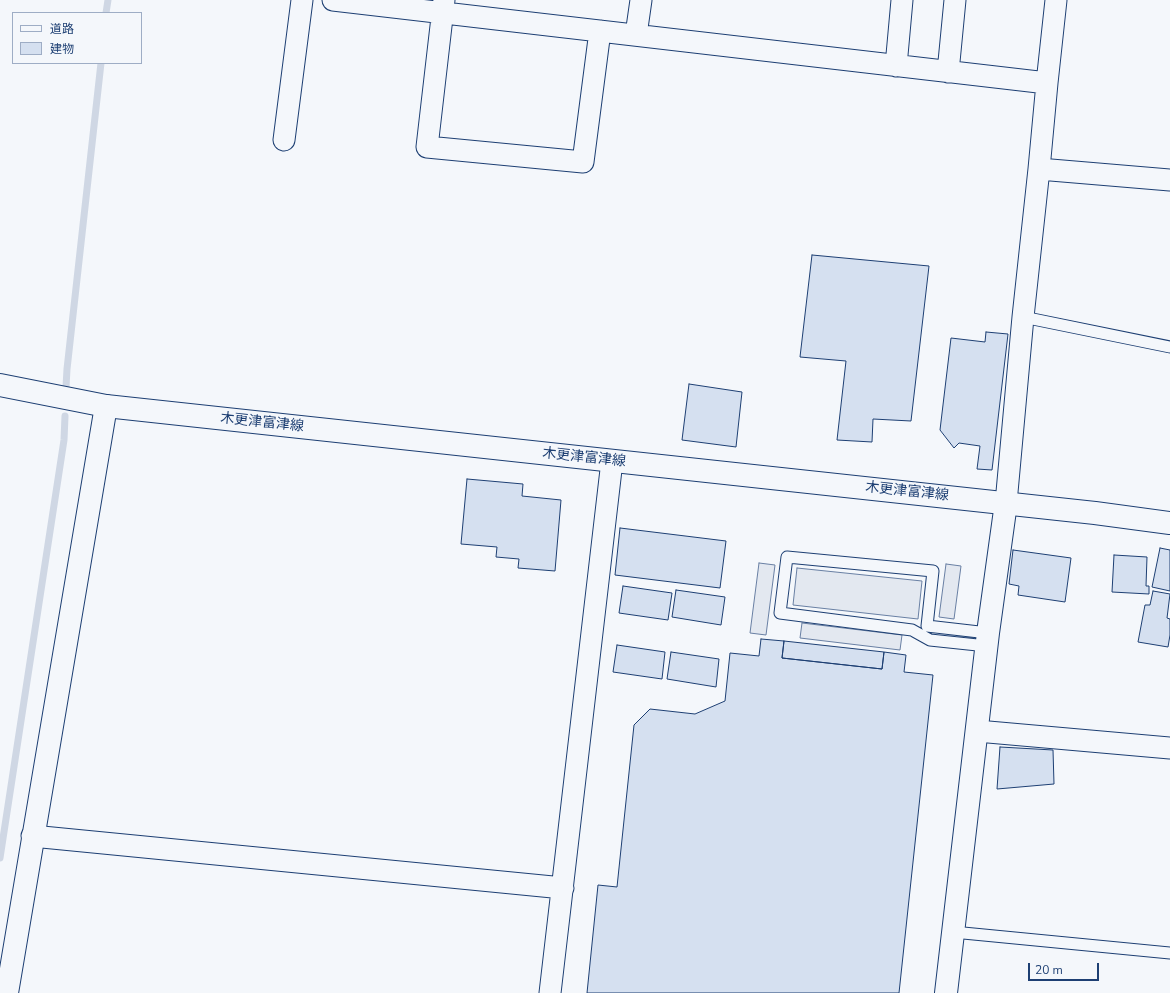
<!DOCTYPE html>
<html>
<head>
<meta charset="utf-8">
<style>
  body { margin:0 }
  #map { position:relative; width:1170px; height:993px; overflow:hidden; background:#f4f7fb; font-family:"Nunito Sans","Noto Sans JP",sans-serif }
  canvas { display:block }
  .legend { position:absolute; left:12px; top:12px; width:130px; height:52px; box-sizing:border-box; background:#f4f7fb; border:1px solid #9eadc5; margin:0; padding:5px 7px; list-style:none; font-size:12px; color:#1d3f73 }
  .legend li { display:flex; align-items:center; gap:8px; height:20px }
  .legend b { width:20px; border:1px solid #9eadc5 }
  .scale { position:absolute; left:1028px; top:963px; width:71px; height:18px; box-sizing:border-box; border:2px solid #1d3f73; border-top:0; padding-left:5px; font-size:12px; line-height:14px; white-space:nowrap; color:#1d3f73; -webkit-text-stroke:3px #f4f7fb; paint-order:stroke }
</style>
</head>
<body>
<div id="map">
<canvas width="1170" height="993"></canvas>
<ul class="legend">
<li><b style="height:5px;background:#f4f7fb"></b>道路</li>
<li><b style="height:11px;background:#d5e0f0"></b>建物</li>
</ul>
<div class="scale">20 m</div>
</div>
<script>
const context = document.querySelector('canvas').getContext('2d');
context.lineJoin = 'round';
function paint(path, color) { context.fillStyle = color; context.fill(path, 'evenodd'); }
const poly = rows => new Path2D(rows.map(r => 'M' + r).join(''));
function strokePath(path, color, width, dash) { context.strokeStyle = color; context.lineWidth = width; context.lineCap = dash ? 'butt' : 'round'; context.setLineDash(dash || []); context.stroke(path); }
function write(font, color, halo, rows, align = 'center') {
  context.font = font + ' "Nunito Sans","Noto Sans JP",sans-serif'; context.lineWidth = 3; context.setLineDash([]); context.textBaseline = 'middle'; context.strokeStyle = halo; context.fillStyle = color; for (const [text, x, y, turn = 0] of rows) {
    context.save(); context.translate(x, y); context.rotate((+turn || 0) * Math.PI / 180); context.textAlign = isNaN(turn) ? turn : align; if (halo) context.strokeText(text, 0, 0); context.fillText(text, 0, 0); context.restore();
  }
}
const parking = poly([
  [759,563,775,565,766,635,750,633,759,563],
  [946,564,961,566,954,619,939,617,946,564],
  [797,568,922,581,918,619,793,605,797,568],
  [802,623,902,635,900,650,800,638,802,623]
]);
paint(parking, '#e3e8f0');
strokePath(parking, '#687fa3', 1);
strokePath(poly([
  [106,13,108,0],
  [66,387,67,369,101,63],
  [0,858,64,440,65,416]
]), '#cfd7e4', 7);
const building = poly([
  [812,255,929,266,911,421,873,419,872,442,837,440,846,361,800,357,812,255],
  [986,332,1008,334,992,470,977,469,980,446,959,443,954,448,940,430,951,338,985,342,986,332],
  [689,384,742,392,736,447,682,440,689,384],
  [467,479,523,484,522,496,561,500,555,571,518,568,519,559,496,557,497,547,461,544,467,479],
  [620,528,726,541,720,588,615,575,620,528],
  [1160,548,1170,550,1170,591,1152,587,1160,548],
  [1013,550,1071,558,1065,602,1018,595,1019,586,1009,584,1013,550],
  [1114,555,1147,557,1146,586,1149,586,1149,594,1112,592,1114,555],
  [623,586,672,593,668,620,619,613,623,586],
  [676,590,725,597,721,625,672,617,676,590],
  [1153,591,1170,594,1167,618,1170,619,1170,635,1168,647,1138,642,1145,605,1150,605,1153,591],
  [761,639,784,641,782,658,882,669,884,652,906,655,904,672,933,675,899,993,587,993,598,885,617,887,634,725,650,709,695,714,725,701,730,653,759,656,761,639],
  [784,641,884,652,882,669,782,658,784,641],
  [617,645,665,652,662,679,613,672,617,645],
  [671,652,719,659,716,687,667,679,671,652],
  [1000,747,1053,750,1054,784,997,789,1000,747]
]);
paint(building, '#d5e0f0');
strokePath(building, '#1d3f73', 1);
const lane = poly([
  [1023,317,1170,347],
  [987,646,930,640,912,630,780,613,787,557,933,571,927,626,988,633],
  [953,932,1170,953]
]);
const street = poly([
  [333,0,1047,83],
  [444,0,427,147,583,162,600,31],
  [636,35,641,0],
  [896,66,902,0],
  [948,72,955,0],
  [284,140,302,0],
  [1039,169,1170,180],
  [1006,503,1023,317,1039,169,1047,83,1056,0],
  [977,731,1170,748],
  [32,836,563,888],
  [550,993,612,461]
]);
const secondary = poly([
  [7,993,106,406],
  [946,993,988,633,1006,503]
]);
const primary = poly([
  [0,385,106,406,1095,513,1170,523]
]);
strokePath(lane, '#1d3f73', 13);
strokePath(street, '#1d3f73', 23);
strokePath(secondary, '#1d3f73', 24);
strokePath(primary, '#1d3f73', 24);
strokePath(lane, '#f4f7fb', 11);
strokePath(street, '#f4f7fb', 21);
strokePath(secondary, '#f4f7fb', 22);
strokePath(primary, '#f4f7fb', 22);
write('14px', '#1d3f73', '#f4f7fb', [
  ["木更津富津線",262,423,6],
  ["木更津富津線",584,458,6],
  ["木更津富津線",907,492,6]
]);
</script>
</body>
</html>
